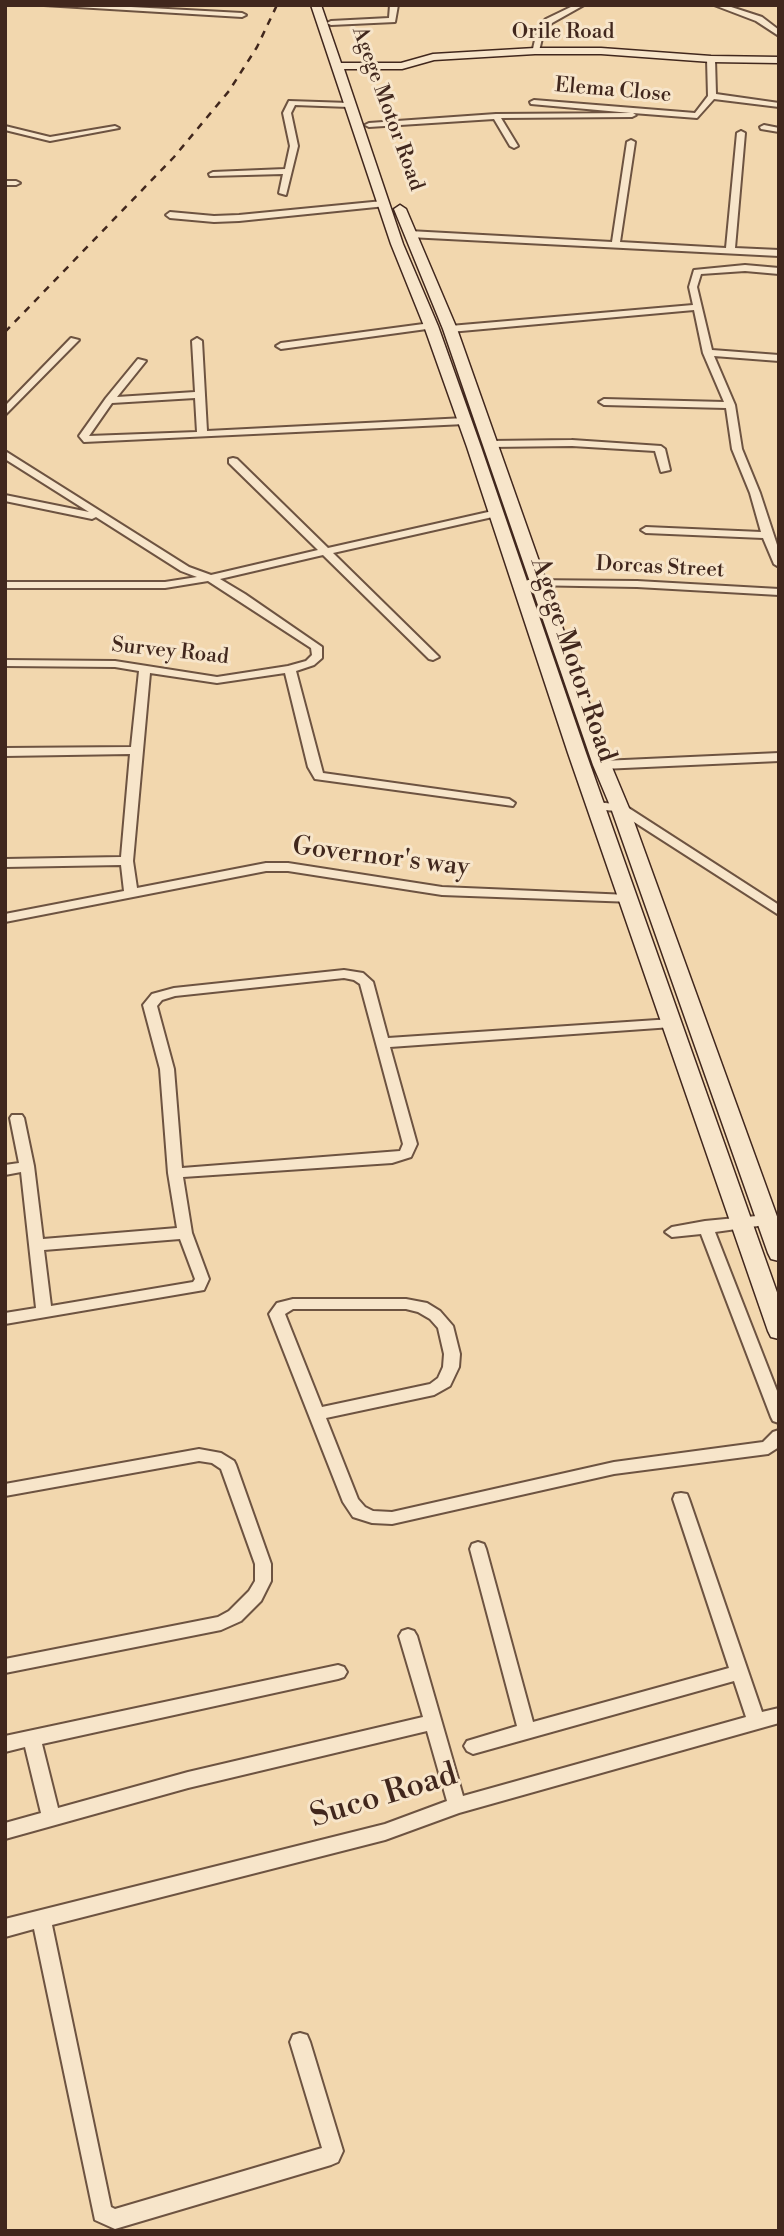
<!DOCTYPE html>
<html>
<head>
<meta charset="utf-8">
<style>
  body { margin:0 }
  #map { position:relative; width:784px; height:2236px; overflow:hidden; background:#f2d7ae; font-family:"Libre Bodoni",serif }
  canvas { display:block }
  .frame { position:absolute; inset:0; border:7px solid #41271d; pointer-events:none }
</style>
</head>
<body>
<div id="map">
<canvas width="784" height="2236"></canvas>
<div class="frame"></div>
</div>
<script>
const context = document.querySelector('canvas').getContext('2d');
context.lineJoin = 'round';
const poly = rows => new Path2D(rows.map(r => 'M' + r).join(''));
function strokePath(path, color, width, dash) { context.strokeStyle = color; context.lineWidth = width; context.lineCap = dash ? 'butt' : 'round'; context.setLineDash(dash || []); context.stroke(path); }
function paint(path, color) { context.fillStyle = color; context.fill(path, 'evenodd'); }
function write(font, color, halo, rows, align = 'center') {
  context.font = font + ' "Libre Bodoni",serif'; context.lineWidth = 6; context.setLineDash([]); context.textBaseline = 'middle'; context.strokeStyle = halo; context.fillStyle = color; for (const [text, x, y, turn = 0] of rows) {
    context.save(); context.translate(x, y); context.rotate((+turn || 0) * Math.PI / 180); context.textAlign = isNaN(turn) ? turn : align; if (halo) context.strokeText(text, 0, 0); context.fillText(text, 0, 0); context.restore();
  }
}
const street = poly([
  [44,5,94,5,242,13,246,15,242,17,44,5],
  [390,5,398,5,395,22,331,25,327,23,331,21,389,18,390,5],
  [575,5,584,5,552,23,544,30,539,51,532,53,538,27,546,19,575,5],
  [714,5,725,5,762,17,779,30,779,36,756,21,714,5],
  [711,57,715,59,716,94,779,103,779,107,714,99,697,118,633,113,636,115,632,117,501,118,518,146,514,148,510,146,494,119,369,127,365,125,369,123,496,114,631,113,531,104,530,102,534,100,695,113,708,96,707,59,711,57],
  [289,101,349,103,353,105,349,107,295,105,291,113,298,146,286,195,279,193,283,174,210,176,209,174,213,172,285,169,290,146,283,113,289,101],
  [764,125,779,128,779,132,761,129,760,127,764,125],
  [5,126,50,137,115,126,119,128,50,141,5,130,5,126],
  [741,131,745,133,735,248,779,250,779,256,409,237,405,234,409,231,612,242,627,142,631,140,635,142,620,242,726,248,737,133,741,131],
  [5,181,16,181,20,183,16,185,5,185,5,181],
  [383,201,386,202,386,206,239,221,214,222,170,218,166,215,170,212,214,216,239,215,383,201],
  [745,265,779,268,779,274,745,271,701,274,697,287,712,350,779,355,779,361,714,356,735,405,742,449,760,493,779,551,779,567,774,564,763,538,646,533,641,530,646,527,761,532,750,493,732,449,726,408,604,405,599,402,604,399,724,402,703,353,694,310,450,332,445,329,450,326,693,305,689,287,694,270,745,265],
  [431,323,436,326,434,328,281,349,276,346,281,343,431,323],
  [71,338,79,340,5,415,5,406,71,338],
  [197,338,202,341,207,431,465,418,470,421,465,424,84,442,79,436,106,398,138,359,146,361,117,397,195,392,192,341,197,338],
  [195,398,197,432,89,436,112,403,195,398],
  [572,440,661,446,665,449,670,470,661,472,655,451,572,446,490,447,485,444,490,441,572,440],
  [5,451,189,567,211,575,318,550,229,463,229,459,233,458,237,459,328,548,497,510,502,513,497,516,333,553,437,655,439,657,433,660,429,659,323,555,220,579,245,594,322,647,322,658,314,665,296,671,323,773,509,799,515,803,513,806,315,779,308,767,285,673,217,683,150,673,133,861,137,888,266,863,288,863,442,887,629,895,633,896,635,899,633,902,442,895,288,871,266,871,5,922,5,914,124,891,121,865,5,867,5,859,121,857,130,754,5,756,5,748,131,747,139,671,115,667,5,666,5,660,115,661,217,677,288,666,306,661,312,655,311,648,208,581,165,588,5,588,5,582,165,582,197,577,181,571,96,517,92,519,5,501,5,495,89,512,5,459,5,451],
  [528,580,637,581,779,589,779,595,637,587,524,585,523,583,528,580],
  [779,753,779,761,602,769,596,765,602,761,779,753],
  [596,802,624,805,779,905,779,915,617,811,592,809,590,806,596,802],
  [344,970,363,973,373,982,388,1038,672,1019,679,1023,672,1027,390,1047,417,1144,411,1157,392,1163,183,1177,192,1233,209,1279,204,1290,5,1324,5,1313,36,1308,21,1172,5,1175,5,1165,19,1163,10,1118,12,1115,22,1115,24,1118,34,1166,43,1239,177,1228,168,1173,160,1069,143,1005,152,994,174,988,344,970],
  [344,978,354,980,360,984,403,1144,400,1151,182,1168,174,1069,157,1006,162,1000,175,996,344,978],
  [180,1239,195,1279,193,1282,51,1306,44,1250,180,1239],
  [767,1215,774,1220,772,1224,715,1232,779,1396,779,1423,773,1421,771,1417,701,1234,672,1237,665,1232,672,1227,705,1221,767,1215],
  [293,1299,406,1299,427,1303,440,1311,453,1326,460,1354,459,1367,450,1386,434,1395,326,1418,358,1499,365,1507,373,1511,392,1512,614,1462,763,1442,773,1432,779,1430,779,1447,768,1454,614,1474,392,1524,372,1523,353,1517,343,1502,269,1314,277,1303,293,1299],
  [293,1309,406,1309,418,1312,430,1319,438,1328,444,1354,443,1367,438,1378,430,1384,322,1407,285,1314,293,1309],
  [199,1449,221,1453,234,1461,236,1465,271,1564,271,1581,261,1601,241,1621,221,1630,5,1673,5,1659,218,1617,229,1611,249,1591,255,1581,255,1564,221,1469,212,1463,199,1461,5,1496,5,1484,199,1449],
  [681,1493,687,1494,689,1499,762,1712,779,1708,779,1723,459,1813,385,1840,52,1925,111,2207,115,2209,322,2148,290,2042,293,2035,300,2033,307,2035,310,2042,343,2151,338,2162,331,2165,115,2229,95,2220,34,1929,5,1937,5,1919,385,1824,447,1801,427,1731,188,1788,5,1839,5,1823,41,1813,25,1747,5,1752,5,1736,338,1665,344,1667,347,1672,344,1677,338,1679,42,1744,58,1808,188,1772,423,1717,399,1636,402,1631,408,1629,414,1631,417,1636,463,1796,746,1717,734,1681,473,1754,467,1751,464,1746,467,1741,517,1726,470,1549,472,1544,478,1542,484,1544,486,1549,533,1722,729,1668,673,1499,675,1494,681,1493]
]);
const secondary = poly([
  [311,5,321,5,341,63,401,63,433,54,535,48,601,48,711,56,779,57,779,63,711,62,601,54,535,54,434,60,402,69,344,69,403,244,438,326,481,447,586,753,779,1298,779,1339,771,1337,768,1331,568,753,467,447,424,326,391,244,311,5],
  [400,205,406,209,457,329,611,765,629,808,779,1222,779,1261,771,1259,768,1253,611,808,593,765,443,329,394,209,400,205]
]);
strokePath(street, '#6d5341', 4);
strokePath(secondary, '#41271d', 3);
paint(street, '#f7e5ca');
paint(secondary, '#f7e5ca');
strokePath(poly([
  [5,332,174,157,229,91,257,47,277,5]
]), '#41271d', 2.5, [7, 7]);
write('21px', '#41271d', '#f7e5ca', [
  ["Orile Road",563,33],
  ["Elema Close",613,91,5],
  ["Agege Motor Road",387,109,70],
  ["Dorcas Street",660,568,3],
  ["Survey Road",170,652,6]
]);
write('26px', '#41271d', '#f7e5ca', [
  ["Agege Motor Road",572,660,71],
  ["Governor's way",381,858,7]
]);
write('32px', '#41271d', '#f7e5ca', [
  ["Suco Road",384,1797,-17]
]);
</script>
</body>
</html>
